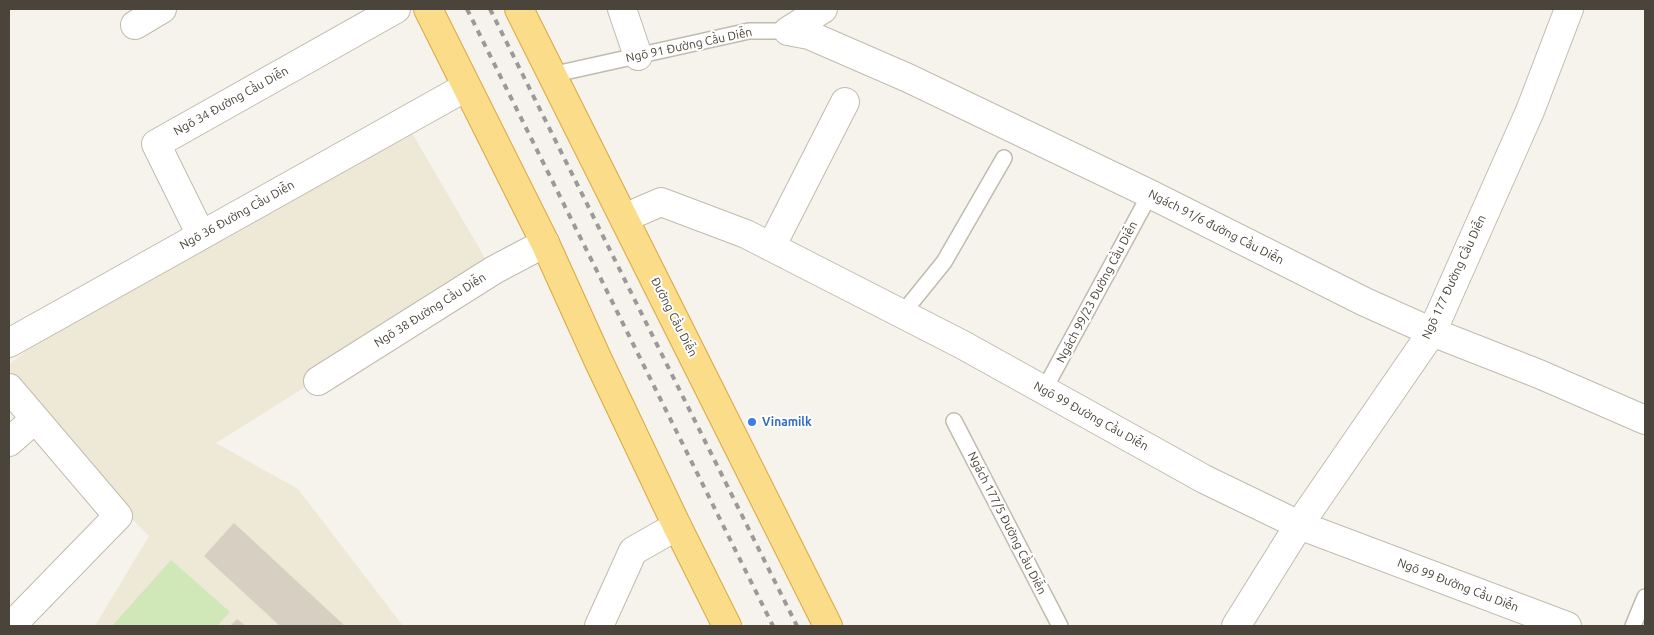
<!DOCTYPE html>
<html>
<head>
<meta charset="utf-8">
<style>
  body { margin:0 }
  #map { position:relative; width:1654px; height:635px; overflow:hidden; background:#f6f3ec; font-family:Ubuntu,sans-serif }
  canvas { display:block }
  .frame { position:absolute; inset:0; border:10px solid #4a443a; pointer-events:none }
</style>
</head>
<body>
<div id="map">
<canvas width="1654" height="635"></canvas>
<div class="frame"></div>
</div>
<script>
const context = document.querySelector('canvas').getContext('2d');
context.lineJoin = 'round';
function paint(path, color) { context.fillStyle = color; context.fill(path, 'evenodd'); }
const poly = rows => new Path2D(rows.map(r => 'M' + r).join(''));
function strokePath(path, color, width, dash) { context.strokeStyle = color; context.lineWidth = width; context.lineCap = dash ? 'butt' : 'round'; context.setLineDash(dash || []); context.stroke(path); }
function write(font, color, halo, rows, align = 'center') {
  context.font = font + ' Ubuntu,sans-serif'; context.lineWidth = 4; context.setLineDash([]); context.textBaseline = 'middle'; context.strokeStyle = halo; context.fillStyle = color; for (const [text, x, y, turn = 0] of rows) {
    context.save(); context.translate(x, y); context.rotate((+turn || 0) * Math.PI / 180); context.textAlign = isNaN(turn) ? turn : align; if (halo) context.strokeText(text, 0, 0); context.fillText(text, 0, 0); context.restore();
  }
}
paint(poly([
  [409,128,492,270,216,443,298,489,403,626,95,626,149,536,132,519,9,380,9,365,37,341]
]), '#eee8d7');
paint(poly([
  [171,560,230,612,217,626,112,626]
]), '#d0e8b7');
paint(poly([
  [234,523,345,626,280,626,204,556],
  [237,619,246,626,230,626]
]), '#d7d0c2');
const service = poly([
  [551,75,749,31,788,31],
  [902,314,944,262,1004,158],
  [1044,390,1150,194],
  [954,421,1060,626],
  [1633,626,1645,597]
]);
const minor = poly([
  [622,9,638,56],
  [135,25,162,9],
  [788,31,809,35,908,78,1150,194,1365,302,1432,332,1539,374,1645,420],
  [788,31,823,9],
  [624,218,661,202,746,234,963,345,1204,479,1299,525,1567,626],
  [201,235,156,144,396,9],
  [771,247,845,102],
  [9,343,466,87],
  [318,381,494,270,545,243],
  [9,388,118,516,11,626],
  [9,442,35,419],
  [599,626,633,551,677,526],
  [1236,626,1299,525,1432,332,1530,111,1569,9]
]);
const trunk = poly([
  [428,9,545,243,598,360,677,526,727,626],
  [519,9,828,626]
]);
strokePath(service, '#c1bbaf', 18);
strokePath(minor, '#c1bbaf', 30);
strokePath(trunk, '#daa842', 30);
strokePath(service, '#fff', 15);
strokePath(minor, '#fff', 28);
strokePath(trunk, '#fbdc89', 28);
strokePath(poly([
  [467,9,773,626],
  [490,9,797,626]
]), '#9a9a9a', 4, [6, 6]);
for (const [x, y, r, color] of [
  [752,422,5,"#3f7fe0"]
]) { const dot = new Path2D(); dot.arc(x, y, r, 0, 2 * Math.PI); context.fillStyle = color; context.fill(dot); strokePath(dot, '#fff', 2); }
write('12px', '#4a443a', '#fff', [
  ["Ngõ 91 Đường Cầu Diễn",689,45,-12],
  ["Ngõ 34 Đường Cầu Diễn",231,101,-29],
  ["Ngõ 36 Đường Cầu Diễn",237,215,-29],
  ["Ngách 91/6 đường Cầu Diễn",1216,227,27],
  ["Ngõ 177 Đường Cầu Diễn",1454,277,-65],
  ["Ngách 99/23 Đường Cầu Diễn",1097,292,-62],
  ["Ngõ 38 Đường Cầu Diễn",430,310,-32],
  ["Đường Cầu Diễn",674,317,63],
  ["Ngõ 99 Đường Cầu Diễn",1091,416,29],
  ["Ngách 177/5 Đường Cầu Diễn",1007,523,63],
  ["Ngõ 99 Đường Cầu Diễn",1458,585,21]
]);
write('bold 12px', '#366cbe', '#fff', [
  ["Vinamilk",762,422]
], 'left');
</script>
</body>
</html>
